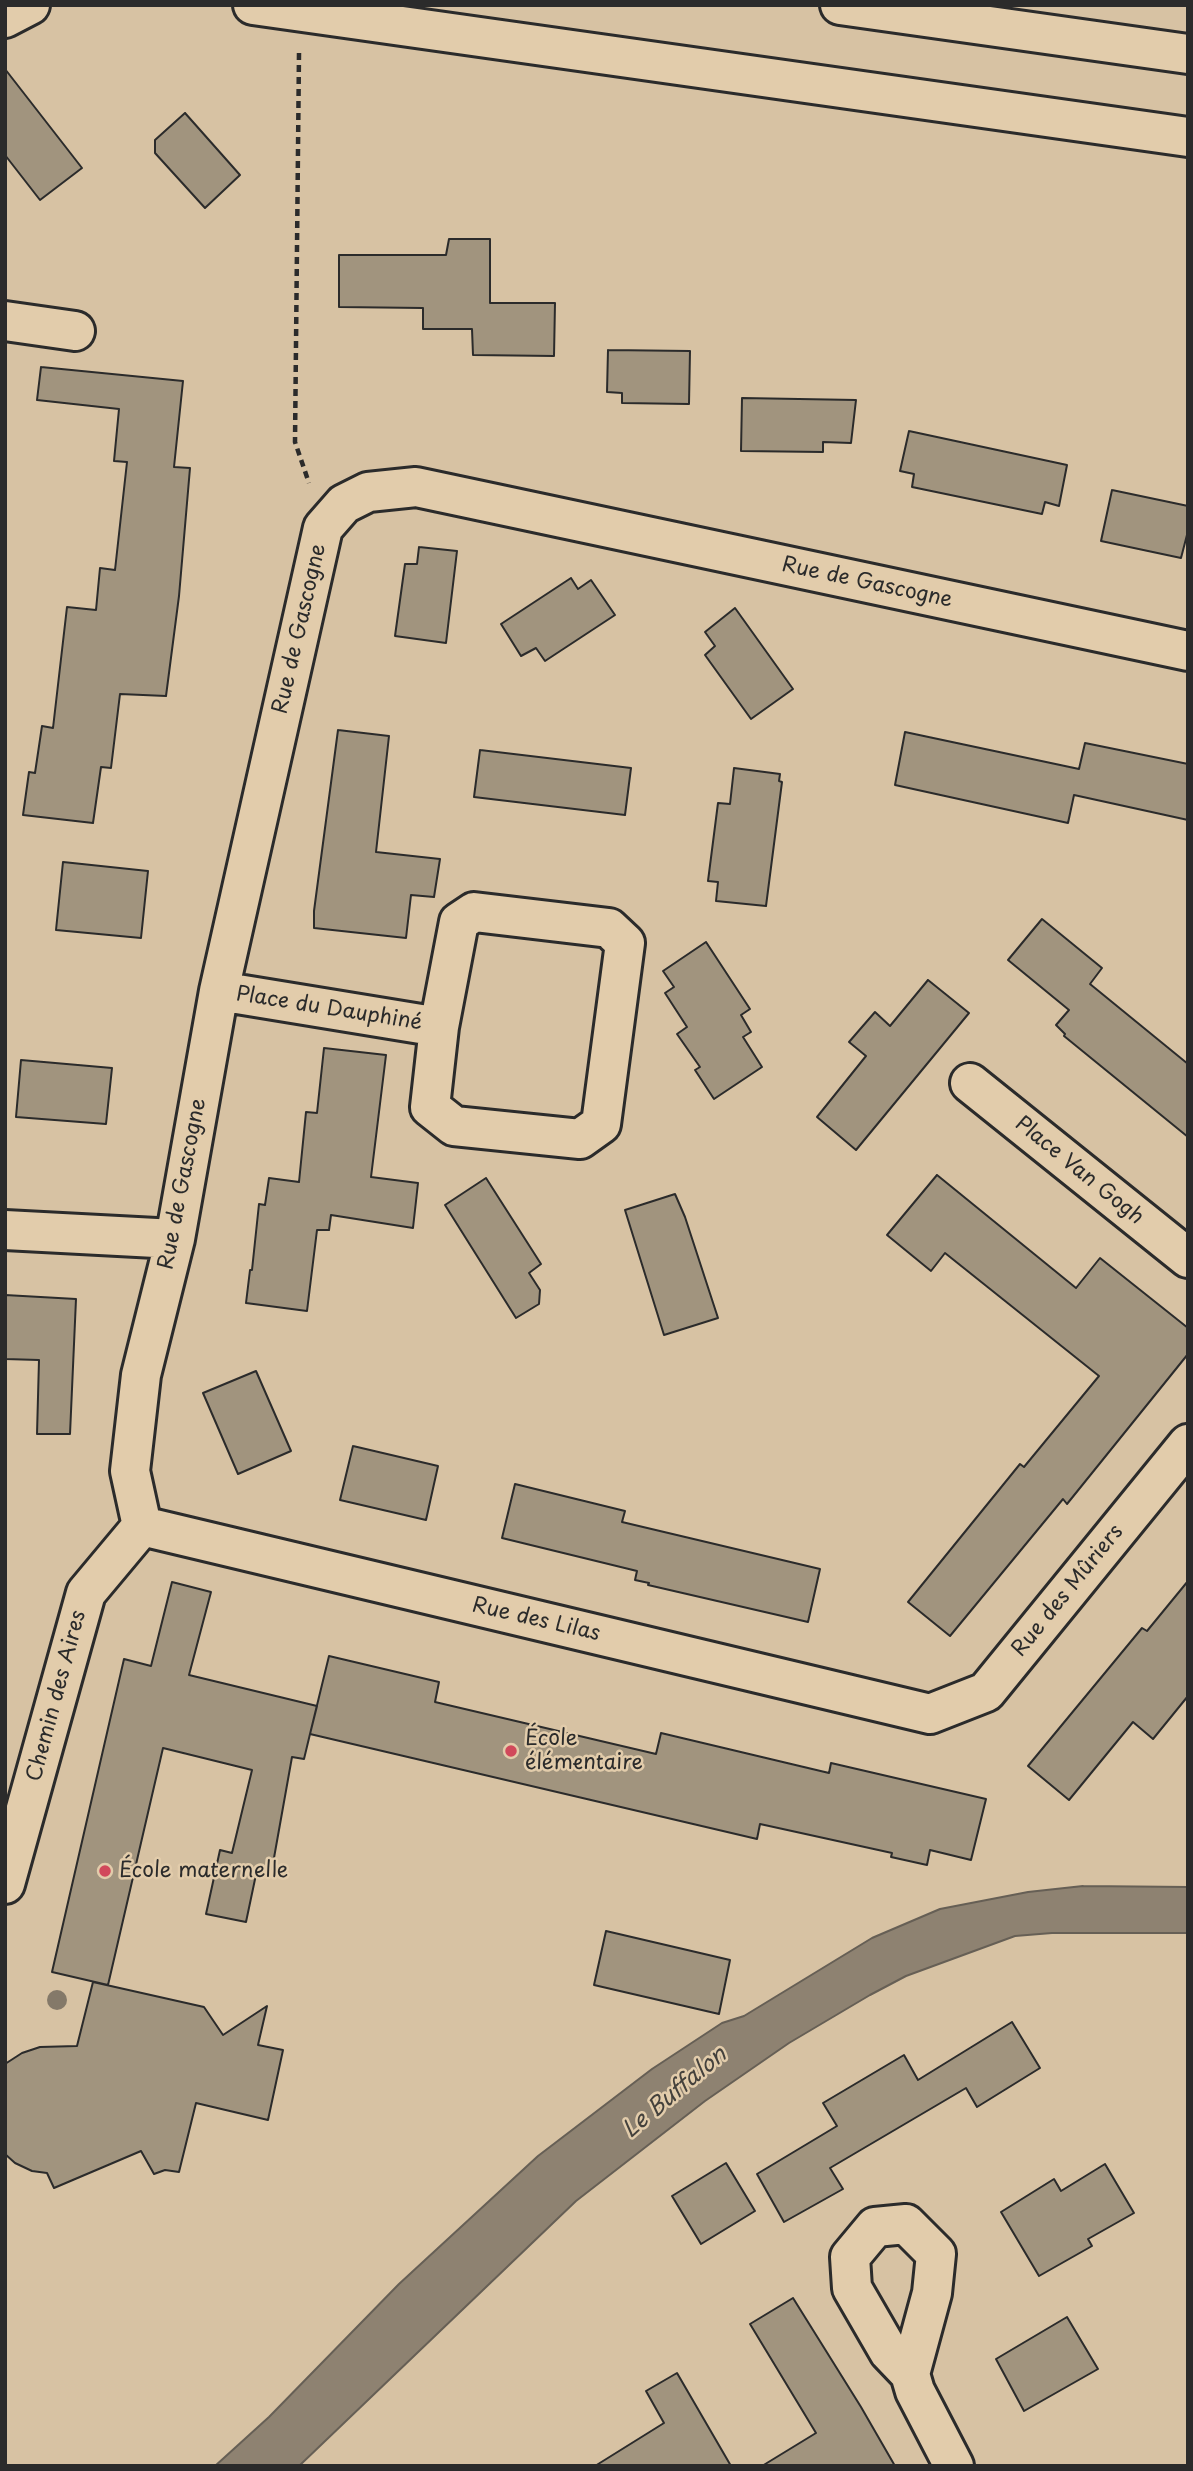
<!DOCTYPE html>
<html>
<head>
<meta charset="utf-8">
<style>
  body { margin:0 }
  #map { position:relative; width:1193px; height:2471px; overflow:hidden; background:#d7c2a3; font-family:"Playpen Sans",sans-serif }
  canvas { display:block }
  .frame { position:absolute; inset:0; border:7px solid #2b2b2b; pointer-events:none }
</style>
</head>
<body>
<div id="map">
<canvas width="1193" height="2471"></canvas>
<div class="frame"></div>
</div>
<script>
const context = document.querySelector('canvas').getContext('2d');
context.lineJoin = 'round';
function paint(path, color) { context.fillStyle = color; context.fill(path, 'evenodd'); }
const poly = rows => new Path2D(rows.map(r => 'M' + r).join(''));
function strokePath(path, color, width, dash) { context.strokeStyle = color; context.lineWidth = width; context.lineCap = dash ? 'butt' : 'round'; context.setLineDash(dash || []); context.stroke(path); }
function write(font, color, halo, rows, align = 'center') {
  context.font = font + ' "Playpen Sans",sans-serif'; context.lineWidth = 5; context.setLineDash([]); context.textBaseline = 'middle'; context.strokeStyle = halo; context.fillStyle = color; for (const [text, x, y, turn = 0] of rows) {
    context.save(); context.translate(x, y); context.rotate((+turn || 0) * Math.PI / 180); context.textAlign = isNaN(turn) ? turn : align; if (halo) context.strokeText(text, 0, 0); context.fillText(text, 0, 0); context.restore();
  }
}
const water = poly([
  [1083,1886,1188,1887,1188,1933,1052,1933,1015,1936,906,1976,870,1995,789,2043,705,2101,576,2201,299,2466,215,2466,269,2417,399,2284,538,2156,652,2069,722,2023,744,2016,872,1938,940,1909,1028,1892,1083,1886]
]);
paint(water, '#8e8271');
strokePath(water, '#665f55', 2);
const building = poly([
  [5,69,82,168,40,200,5,155,5,69],
  [185,113,240,175,205,208,155,153,155,140,185,113],
  [449,239,490,239,490,303,555,303,554,356,473,355,472,329,423,329,423,308,339,307,339,255,446,255,449,239],
  [608,350,690,351,689,404,622,403,622,393,607,392,608,350],
  [41,367,183,381,174,467,190,468,179,596,166,696,120,694,111,768,101,767,93,823,23,815,29,772,35,773,42,726,53,728,67,607,96,610,100,568,115,570,127,462,114,461,119,409,37,400,41,367],
  [742,398,856,400,851,443,823,442,823,452,741,451,742,398],
  [909,431,1067,465,1059,506,1045,502,1042,514,912,487,914,474,900,471,909,431],
  [1112,490,1188,506,1188,531,1181,558,1101,541,1112,490],
  [419,547,457,551,446,643,395,636,405,564,417,564,419,547],
  [571,578,578,589,591,580,615,615,545,661,536,648,521,656,501,624,571,578],
  [735,608,793,689,751,719,705,655,715,646,705,632,735,608],
  [338,730,389,736,376,852,440,859,434,897,411,895,406,938,314,928,314,911,338,730],
  [905,732,1079,769,1085,743,1188,764,1188,820,1074,795,1068,823,895,785,905,732],
  [480,750,631,768,625,815,474,797,480,750],
  [734,768,780,774,779,781,782,782,766,906,716,901,718,882,708,881,718,803,730,804,734,768],
  [63,862,148,871,141,938,56,930,63,862],
  [1042,919,1102,968,1090,984,1188,1064,1188,1137,1064,1036,1065,1034,1056,1025,1069,1010,1008,960,1042,919],
  [706,942,750,1009,741,1015,751,1032,743,1037,762,1067,714,1099,695,1070,700,1067,677,1034,687,1027,665,993,674,987,663,971,706,942],
  [928,980,969,1013,856,1150,817,1117,866,1056,849,1042,875,1012,890,1026,928,980],
  [324,1048,386,1055,371,1177,418,1183,413,1228,331,1215,329,1230,317,1230,307,1311,246,1303,250,1270,252,1270,259,1204,265,1205,269,1178,299,1182,306,1112,317,1113,324,1048],
  [21,1060,112,1068,106,1124,16,1117,21,1060],
  [937,1175,1076,1288,1100,1258,1188,1328,1188,1354,1067,1504,1063,1499,950,1636,908,1602,1020,1464,1024,1467,1099,1376,945,1253,931,1271,887,1235,937,1175],
  [486,1178,541,1264,529,1273,540,1290,539,1304,516,1318,445,1205,486,1178],
  [675,1194,685,1217,718,1318,664,1335,625,1210,675,1194],
  [5,1295,76,1299,70,1434,37,1434,39,1360,5,1359,5,1295],
  [256,1371,291,1451,238,1474,203,1393,256,1371],
  [353,1446,438,1466,426,1520,340,1500,353,1446],
  [515,1484,625,1511,622,1522,820,1569,808,1622,648,1585,649,1583,635,1580,637,1571,502,1538,515,1484],
  [1188,1581,1188,1696,1153,1739,1133,1722,1069,1800,1028,1766,1142,1628,1147,1631,1188,1581],
  [172,1582,211,1592,189,1675,317,1706,310,1734,329,1656,439,1682,435,1702,656,1754,661,1733,829,1773,831,1763,986,1799,971,1860,930,1850,927,1865,891,1857,892,1853,760,1824,757,1839,310,1734,304,1759,292,1757,272,1869,258,1865,246,1922,206,1914,220,1850,232,1853,252,1770,163,1748,108,1985,52,1972,124,1659,151,1666,172,1582],
  [606,1931,730,1960,719,2014,594,1985,606,1931],
  [93,1982,204,2007,223,2035,267,2006,258,2045,283,2050,268,2120,196,2103,179,2172,165,2170,154,2174,141,2151,54,2188,47,2173,32,2171,15,2163,5,2154,5,2064,22,2053,40,2047,77,2046,93,1982],
  [1012,2022,1040,2068,977,2107,966,2088,830,2168,843,2189,784,2222,757,2174,837,2126,823,2103,904,2055,918,2080,1012,2022],
  [726,2163,755,2211,701,2244,672,2196,726,2163],
  [1105,2164,1134,2213,1088,2239,1092,2246,1039,2276,1001,2212,1054,2179,1061,2191,1105,2164],
  [793,2298,861,2407,895,2466,762,2466,816,2433,750,2324,793,2298],
  [1067,2317,1098,2369,1024,2411,996,2359,1067,2317],
  [677,2373,731,2466,595,2466,664,2423,646,2391,677,2373]
]);
paint(building, '#a1947e');
strokePath(building, '#2b2b2b', 2);
const minor = poly([
  [5,18,30,5],
  [5,321,75,331],
  [219,991,439,1027,430,1107,454,1126,580,1139,601,1124,625,943,609,928,474,912,459,922,439,1027],
  [970,1083,1188,1258],
  [5,1230,175,1239],
  [142,1526,130,1471,141,1375,175,1239,219,991,323,528,344,504,368,492,416,487,1188,651],
  [142,1526,930,1714,986,1692,1188,1444],
  [5,1884,86,1593,142,1526],
  [910,2374,932,2293,936,2254,906,2224,875,2227,850,2257,852,2288,889,2352,910,2374,915,2391,954,2466]
]);
const major = poly([
  [253,5,1188,137],
  [840,5,1188,54]
]);
strokePath(minor, '#2b2b2b', 44);
strokePath(major, '#2b2b2b', 44);
strokePath(poly([
  [299,53,295,442,309,483]
]), '#2b2b2b', 4.5, [7, 5]);
strokePath(minor, '#e2ccab', 38);
strokePath(major, '#e2ccab', 38);
context.fillStyle = '#847969';
for (const [x, y] of [
  [57,2000]
]) { context.beginPath(); context.arc(x, y, 10, 0, 2 * Math.PI); context.fill(); }
for (const [x, y, r, color] of [
  [511,1751,7,"#d1495b"],
  [105,1871,7,"#d1495b"]
]) { const dot = new Path2D(); dot.arc(x, y, r, 0, 2 * Math.PI); context.fillStyle = color; context.fill(dot); strokePath(dot, '#e2ccab', 2.5); }
write('21px', '#2b2b2b', '#e2ccab', [
  ["Rue de Gascogne",867,583,12],
  ["Rue de Gascogne",300,629,-77],
  ["Place du Dauphiné",329,1009,9],
  ["Place Van Gogh",1079,1171,39],
  ["Rue de Gascogne",183,1184,-79],
  ["Rue des Mûriers",1068,1591,-51],
  ["Rue des Lilas",536,1620,13],
  ["Chemin des Aires",57,1696,-75]
]);
write('21px', '#2b2b2b', '#e2ccab', [
  ["École",525,1739],
  ["élémentaire",525,1763],
  ["École maternelle",119,1871]
], 'left');
write('italic 23px', '#44413c', '#e2ccab', [
  ["Le Buffalon",675,2093,-40]
]);
</script>
</body>
</html>
